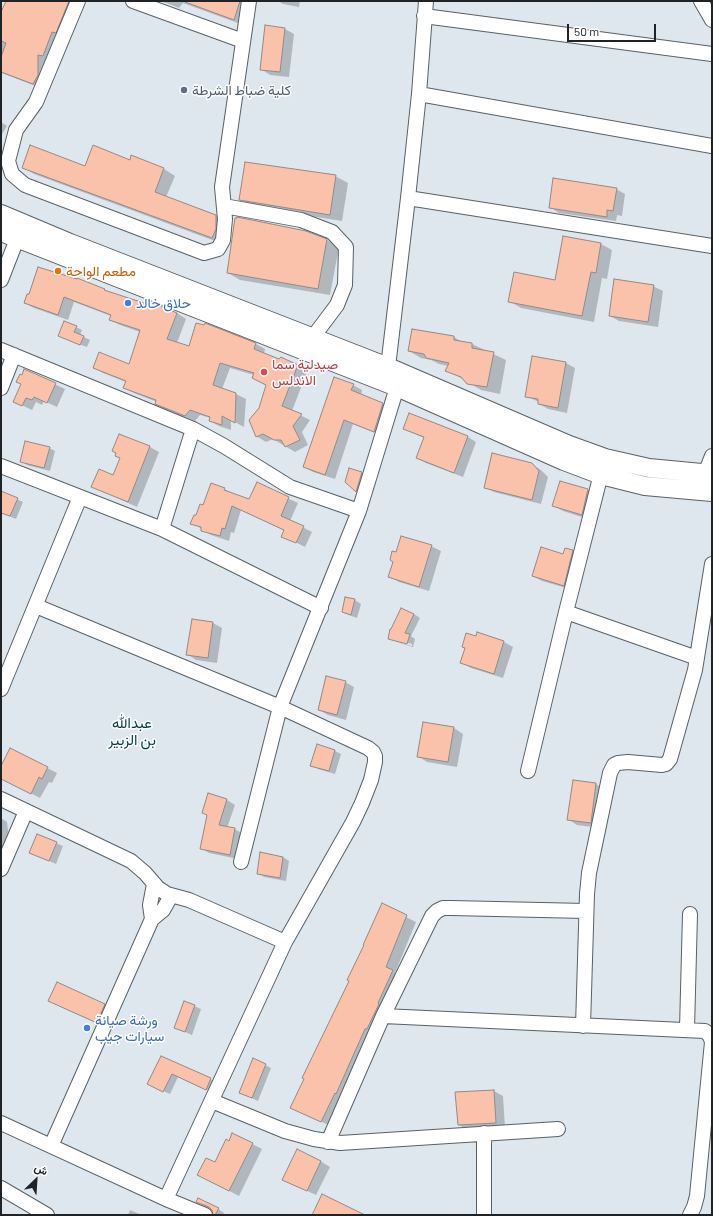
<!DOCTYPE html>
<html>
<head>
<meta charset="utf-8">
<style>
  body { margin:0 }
  #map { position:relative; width:713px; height:1216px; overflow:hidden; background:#dee7ed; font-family:Barlow,Vazirmatn,sans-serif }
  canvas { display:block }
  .frame { position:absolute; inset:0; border:2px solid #202326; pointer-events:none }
  .north { position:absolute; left:16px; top:1160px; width:40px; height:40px; -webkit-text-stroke:3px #fff; paint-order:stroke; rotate:25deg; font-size:11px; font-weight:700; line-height:16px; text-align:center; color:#202326 }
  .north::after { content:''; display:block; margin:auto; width:14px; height:18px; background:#202326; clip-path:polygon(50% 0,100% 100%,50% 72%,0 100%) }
  .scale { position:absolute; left:567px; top:24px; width:89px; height:18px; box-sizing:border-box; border:2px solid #202326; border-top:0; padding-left:5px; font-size:12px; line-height:14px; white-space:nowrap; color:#202326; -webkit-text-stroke:3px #fff; paint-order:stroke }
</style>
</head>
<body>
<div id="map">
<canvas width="713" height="1216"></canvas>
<div class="frame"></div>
<div class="north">ش</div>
<div class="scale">50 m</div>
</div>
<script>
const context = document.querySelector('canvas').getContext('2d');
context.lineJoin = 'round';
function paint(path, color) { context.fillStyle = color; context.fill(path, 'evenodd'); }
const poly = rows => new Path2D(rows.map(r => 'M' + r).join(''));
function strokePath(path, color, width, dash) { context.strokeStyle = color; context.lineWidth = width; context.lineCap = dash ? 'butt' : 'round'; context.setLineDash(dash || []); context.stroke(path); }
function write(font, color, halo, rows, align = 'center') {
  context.font = font + ' Barlow,Vazirmatn,sans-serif'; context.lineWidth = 3; context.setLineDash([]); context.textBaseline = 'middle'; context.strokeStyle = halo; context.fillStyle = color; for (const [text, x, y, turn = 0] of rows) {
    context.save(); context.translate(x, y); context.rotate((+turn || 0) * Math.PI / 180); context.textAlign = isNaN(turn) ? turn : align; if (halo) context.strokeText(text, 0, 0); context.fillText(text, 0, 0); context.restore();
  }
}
paint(poly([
  [7,1,81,1,43,89,2,73,1,76,1,8,3,9],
  [161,1,250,1,246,26,183,3,179,8],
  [278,1,300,1,299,7,283,4],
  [266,26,285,29,294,34,289,77,270,75,261,69],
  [1,122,7,126,1,136],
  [132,157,164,169,175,176,166,197,216,215,227,222,223,244,34,174,23,167,85,167,130,162],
  [335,176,348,183,342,221,253,207,241,200],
  [616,189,625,194,622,216,617,215,616,221,559,213,550,207],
  [327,240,339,247,330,295,240,280,228,273],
  [601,244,612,250,607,279,602,278,594,322,521,308,509,301,556,281],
  [653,286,663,291,658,327,619,321,610,316],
  [104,290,111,294,147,305,148,302,177,313,186,319,177,343,189,347,256,344,265,349,264,354,279,360,285,360,307,372,292,411,310,420,302,432,308,445,295,452,273,439,266,442,256,436,260,409,267,386,253,378,254,375,230,368,222,389,236,394,246,399,244,427,231,420,231,430,219,426,210,421,211,418,200,415,195,421,165,409,156,404,157,402,134,393,124,388,126,382,103,373,94,367,129,365,140,332,120,325,110,320,111,316,74,302,68,320,34,308,25,303],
  [76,327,82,330,80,335,90,340,87,347,65,339],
  [412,330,454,337,462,342,472,344,506,360,500,394,481,390,447,370,448,366,439,364,431,360,421,358,409,351],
  [566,363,575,368,567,413,548,409,539,404,539,402,526,396],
  [25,370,65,389,57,407,44,401,42,405,36,402,32,410,15,402,22,384,22,376],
  [353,385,362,390,361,395,383,404,392,409,383,436,353,424,335,479,313,472,304,467],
  [404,429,468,437,476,442,463,477,426,463,417,458,424,438],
  [119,435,150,447,159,452,137,507,102,491,93,486,114,476,121,459],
  [49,448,55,451,50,471,27,465,21,461],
  [531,464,541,470,548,477,541,504,494,492,485,487],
  [362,473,368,476,362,494,346,481],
  [561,482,588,490,597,496,591,520,563,511,554,506],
  [257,484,298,503,290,521,312,532,305,547,283,536,285,531,241,510,234,533,231,532,229,541,211,535,192,523,203,507,224,489,250,501],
  [1,492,23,502,16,519,1,513],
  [431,546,441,551,429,591,399,582,390,577,397,553],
  [572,551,582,556,573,590,542,581,533,576],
  [355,600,361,604,357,618,349,615,343,612],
  [414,614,420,618,411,636,415,639,413,647,395,642,412,646,412,644,394,640,394,641,389,638],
  [192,620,213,623,222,628,217,663,196,660,187,654],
  [477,637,504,642,513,647,503,678,471,668,462,663],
  [345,682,354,687,346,720,328,715,319,710],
  [424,723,454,728,463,734,457,767,427,762,418,756],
  [10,749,57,773,52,783,49,782,40,798,1,778,1,768],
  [335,751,341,754,335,774,318,769,312,765],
  [574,781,596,784,605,790,600,828,577,825,568,819],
  [227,800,235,805,227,828,235,829,243,834,238,859,209,853,201,848],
  [1,818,7,822,9,838,1,856],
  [37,835,63,846,56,864,30,853],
  [261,854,283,857,289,861,286,881,264,877,258,873],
  [382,905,416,922,395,973,401,976,331,1126,301,1113,350,981],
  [185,1002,201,1009,192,1035,176,1028],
  [104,1005,113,1010,106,1027,59,1006],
  [161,1057,216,1082,212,1092,178,1077,170,1094,154,1087],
  [265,1065,271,1068,258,1101,240,1093],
  [494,1091,503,1096,505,1128,468,1130,459,1125],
  [233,1134,262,1149,239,1196,198,1175,216,1164],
  [320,1161,330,1167,316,1195,283,1180],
  [197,1202,218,1209,224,1213,223,1215,214,1215,213,1210],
  [130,1210,142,1215,128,1215]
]), '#0003');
const building = poly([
  [6,1,69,1,56,33,52,32,43,56,38,55,38,75,33,84,1,72,1,57,6,43,1,41,1,12,6,1],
  [186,1,240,1,234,20,185,2,186,1],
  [265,25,285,28,280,72,260,70,265,25],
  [30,145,85,166,93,145,130,160,131,155,164,168,155,192,216,215,216,229,212,238,22,168,30,145],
  [245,162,336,175,330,215,239,200,245,162],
  [553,178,617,188,613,211,607,210,607,217,549,208,553,178],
  [237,217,306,231,327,239,318,289,227,273,235,218,237,218,237,217],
  [563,236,601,243,596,273,591,272,582,316,508,302,514,272,555,280,563,236],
  [38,267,77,279,77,278,105,289,104,290,147,304,148,301,177,313,167,339,189,346,196,323,204,325,205,323,256,343,254,349,279,359,281,357,285,359,298,365,282,406,302,414,293,426,300,440,285,447,281,440,274,440,263,434,256,437,249,420,259,408,266,385,252,378,254,373,220,363,213,385,236,393,235,423,222,416,222,425,209,421,210,417,190,410,185,416,155,404,156,400,123,388,126,381,93,368,99,352,129,364,140,330,109,320,111,315,64,297,58,315,24,303,27,294,29,294,38,267],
  [614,279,654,285,648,322,609,316,614,279],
  [64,321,77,326,74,332,84,336,80,345,58,336,64,321],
  [412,329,454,336,454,340,472,343,472,348,494,352,487,387,467,384,461,377,445,371,449,363,426,358,424,354,408,351,412,329],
  [532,356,566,362,558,408,538,404,538,399,525,397,532,356],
  [24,369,56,383,47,403,34,397,32,400,26,398,22,406,13,402,21,384,16,382,20,374,22,375,24,369],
  [334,377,354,384,351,390,383,403,374,432,344,420,325,475,303,467,334,377],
  [409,413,468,436,454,473,416,458,424,437,403,429,409,413],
  [119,434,150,446,128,502,91,487,99,469,113,475,120,458,115,456,116,453,112,451,119,434],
  [25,441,50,447,44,468,20,462,25,441],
  [492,453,532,463,539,471,532,500,484,488,492,453],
  [349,468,362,472,356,492,345,482,349,468],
  [560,481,588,489,582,515,552,506,560,481],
  [257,482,289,497,281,516,304,526,296,543,281,537,284,530,232,506,225,529,222,528,220,536,201,531,201,527,190,524,194,515,196,515,200,504,203,505,211,483,225,488,224,490,249,499,257,482],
  [1,491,18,498,10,516,1,513,1,491],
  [401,536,432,545,419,587,388,577,393,562,390,560,392,551,396,552,401,536],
  [541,547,563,554,565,548,573,550,564,586,532,576,541,547],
  [345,597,355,599,351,615,342,612,345,597],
  [401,608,414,614,405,633,410,634,407,644,388,639,390,629,391,629,401,608],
  [192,619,213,622,208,658,186,655,192,619],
  [477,632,504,641,494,674,460,663,465,648,462,647,466,633,476,636,477,632],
  [326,676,346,681,337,715,318,710,326,676],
  [423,722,454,727,448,762,417,757,423,722],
  [317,744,335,750,329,771,310,766,317,744],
  [10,748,48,767,42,779,39,777,31,794,1,779,1,766,10,748],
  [573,780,596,783,591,823,567,820,573,780],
  [208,793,227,799,219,825,235,828,230,855,200,849,207,815,202,813,208,793],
  [37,834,57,842,49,861,29,853,37,834],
  [260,852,283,857,280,878,257,874,260,852],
  [382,903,407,915,386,967,393,970,378,1003,379,1004,367,1029,365,1029,336,1094,335,1093,321,1122,290,1108,304,1079,302,1078,349,981,347,980,364,945,363,945,382,903],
  [57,982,105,1004,97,1023,48,1001,57,982],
  [184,1001,195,1005,185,1032,174,1028,184,1001],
  [161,1056,211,1078,206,1090,172,1074,163,1092,147,1084,161,1056],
  [253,1058,266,1064,252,1098,239,1093,253,1058],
  [494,1090,496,1123,458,1125,455,1092,494,1090],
  [232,1133,253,1143,229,1191,197,1175,206,1158,215,1162,226,1139,229,1141,232,1133],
  [297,1149,321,1161,307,1191,282,1180,297,1149],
  [322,1194,365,1215,312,1215,322,1194],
  [198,1198,219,1208,215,1215,213,1215,212,1210,209,1207,196,1202,198,1198]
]);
paint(building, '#fac2ab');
strokePath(building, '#938985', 1);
const minor = poly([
  [78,1,36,102,16,130,8,161,12,174,25,185,204,253,218,249,223,240,225,219,222,187,249,1],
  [133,1,243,41],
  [701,1,712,20],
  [424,16,712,54],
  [419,94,712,146],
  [408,198,712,246],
  [224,206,301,220,332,232,346,247,345,285,337,305,316,333,310,348],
  [1,280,17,239],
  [1,350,193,429,224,446,290,487,359,511],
  [388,367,408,198,419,94,426,1],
  [1,388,14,355],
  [1,466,162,529,321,608],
  [705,474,712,456],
  [162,529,193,429],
  [36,606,280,707,368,748,373,752,375,756,375,762,371,780,362,803,353,822,285,942,166,1199],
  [566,612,697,658],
  [1,689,80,497],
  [528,771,566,612,603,466],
  [1,799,131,861,145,873,158,888,167,894,189,900,285,942],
  [241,862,280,707,359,511,397,387],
  [1,869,26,811],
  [152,919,150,905,154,884],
  [383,1016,705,1031,710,1036,712,1042,697,1196,694,1207,690,1215],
  [583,1026,587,894,589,873,610,773,614,765,618,763,628,762,662,765,666,764,670,759,695,670,712,564],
  [687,1029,690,914],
  [212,1101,285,1131,314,1139,340,1143,558,1129],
  [1,1123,166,1199,205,1215],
  [484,1133,484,1215],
  [328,1142,383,1016,432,916,437,911,443,908,451,908,586,911],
  [51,1146,152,919,163,910,171,896],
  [1,1188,47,1215]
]);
const major = poly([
  [1,214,70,243,388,367,569,445,605,458,649,468,712,474],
  [1,232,397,387,564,461,601,475,645,486,712,492]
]);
strokePath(minor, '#596166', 16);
strokePath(major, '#596166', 20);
strokePath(minor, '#fff', 14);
strokePath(major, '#fff', 18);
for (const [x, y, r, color] of [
  [184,90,4,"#5c6f8a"],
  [58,271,4,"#e8710a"],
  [128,303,4,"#3f7fe0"],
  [264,372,4,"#e0444e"],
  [87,1028,4,"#3f7fe0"]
]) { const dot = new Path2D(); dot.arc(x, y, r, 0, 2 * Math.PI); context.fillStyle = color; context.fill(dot); strokePath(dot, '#fff', 1.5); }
write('14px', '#4e5e75', '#fff', [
  ["كلية ضباط الشرطة",192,90]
], 'left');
write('14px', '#c56008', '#fff', [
  ["مطعم الواحة",66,271]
], 'left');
write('14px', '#366cbe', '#fff', [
  ["حلاق خالد",136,303],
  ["ورشة صيانة",95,1020],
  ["سيارات جيب",95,1036]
], 'left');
write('14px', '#be3a42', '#fff', [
  ["صيدلية سما",272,364],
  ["الاندلس",272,380]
], 'left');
write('15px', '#013f4b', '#fff', [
  ["عبدالله",132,723],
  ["بن الزبير",132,740]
]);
</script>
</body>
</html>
